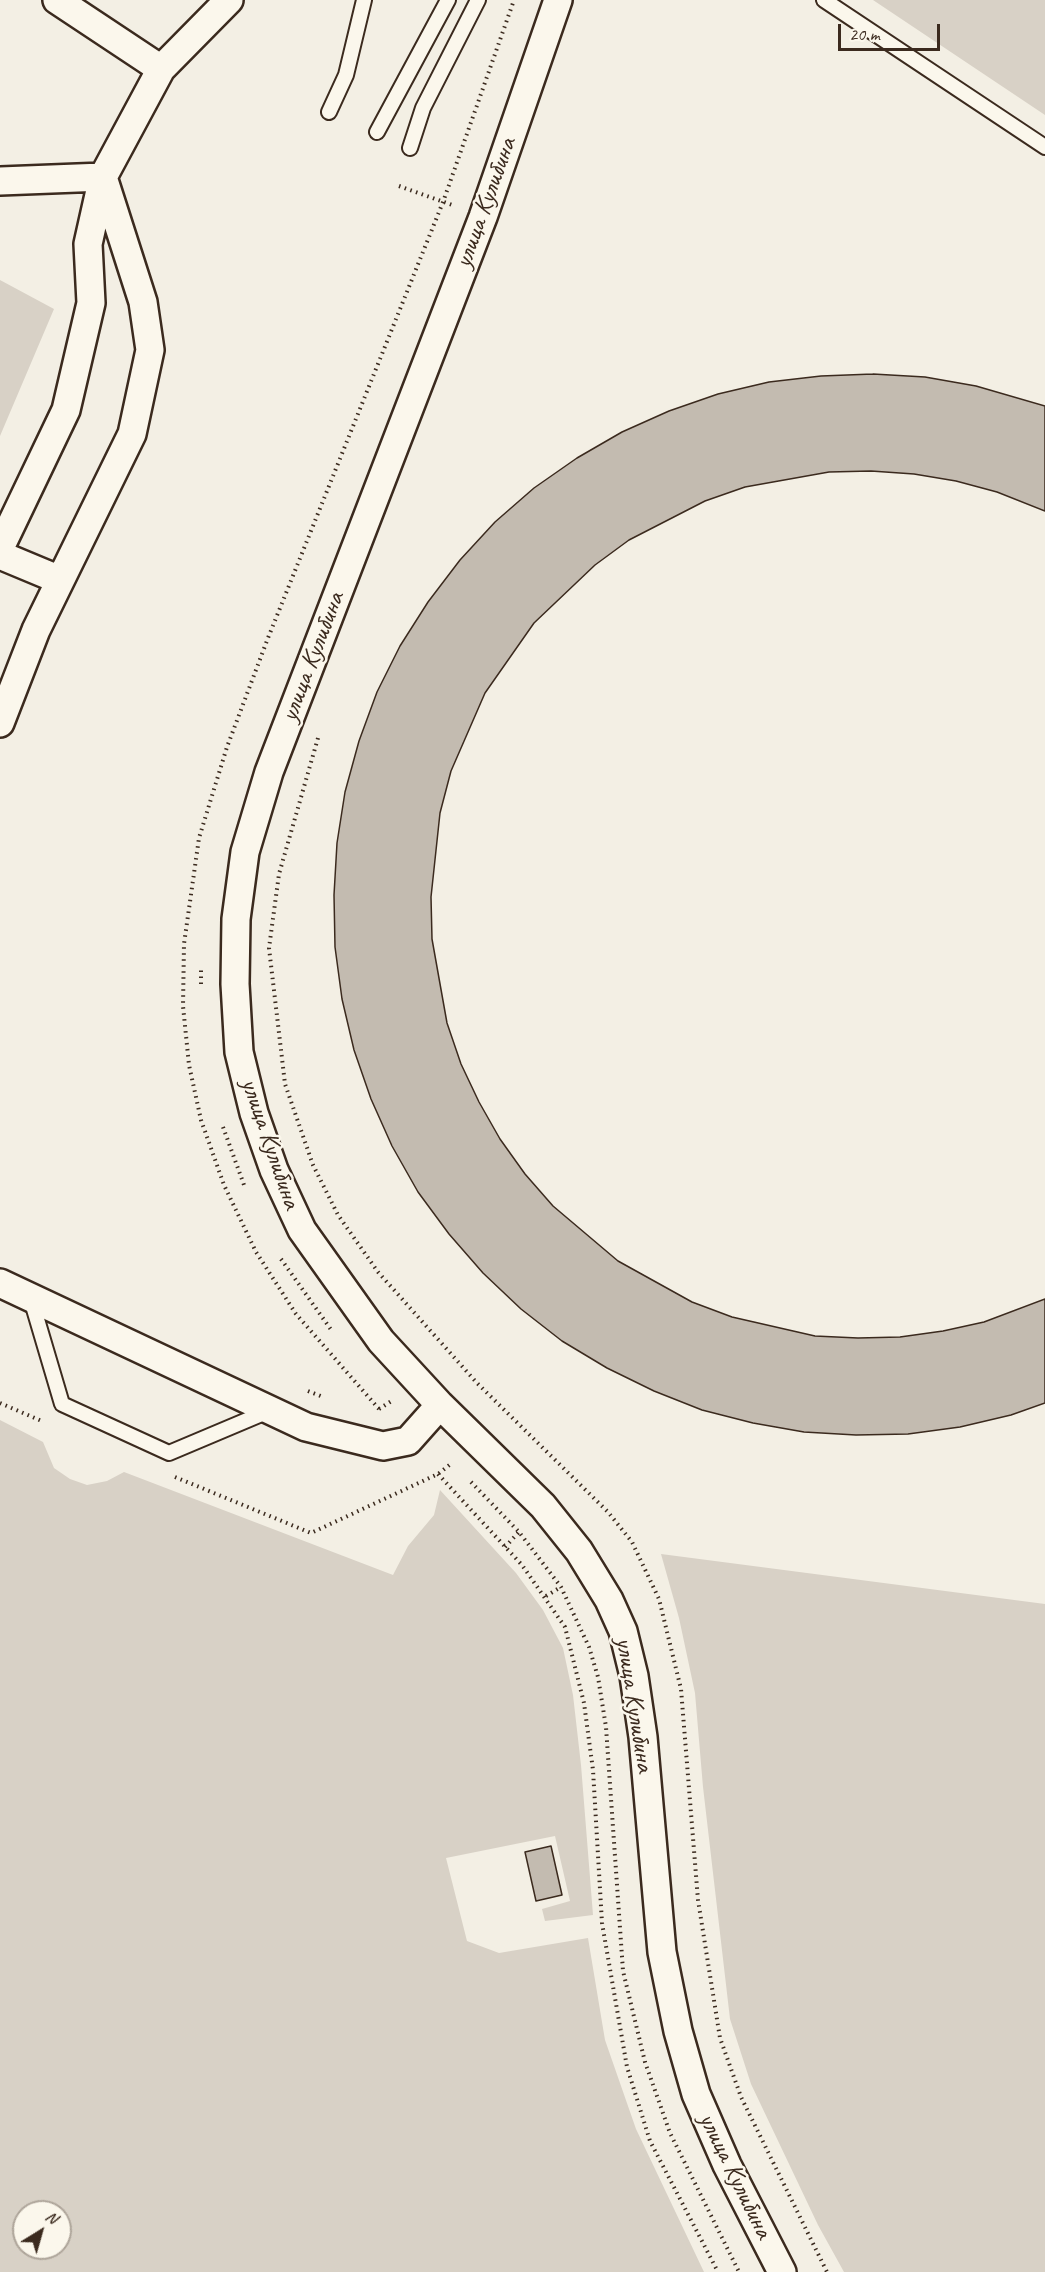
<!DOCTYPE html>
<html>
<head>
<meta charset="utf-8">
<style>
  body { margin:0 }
  #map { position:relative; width:1045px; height:2272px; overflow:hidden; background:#f3efe4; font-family:Caveat,sans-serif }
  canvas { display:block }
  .north { position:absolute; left:12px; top:2200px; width:60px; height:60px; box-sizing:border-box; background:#fbf7ec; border:2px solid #aea59a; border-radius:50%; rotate:37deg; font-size:16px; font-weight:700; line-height:24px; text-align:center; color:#3b2a1e }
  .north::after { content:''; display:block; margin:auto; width:21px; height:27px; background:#3b2a1e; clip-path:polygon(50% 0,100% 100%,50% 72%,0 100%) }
  .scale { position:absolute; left:838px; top:24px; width:102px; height:27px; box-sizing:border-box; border:3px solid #3b2a1e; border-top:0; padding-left:8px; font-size:18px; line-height:21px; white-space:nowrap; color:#3b2a1e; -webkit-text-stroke:4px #fbf7ec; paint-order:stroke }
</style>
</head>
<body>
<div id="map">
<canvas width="1045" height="2272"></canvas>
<div class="north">N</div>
<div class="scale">20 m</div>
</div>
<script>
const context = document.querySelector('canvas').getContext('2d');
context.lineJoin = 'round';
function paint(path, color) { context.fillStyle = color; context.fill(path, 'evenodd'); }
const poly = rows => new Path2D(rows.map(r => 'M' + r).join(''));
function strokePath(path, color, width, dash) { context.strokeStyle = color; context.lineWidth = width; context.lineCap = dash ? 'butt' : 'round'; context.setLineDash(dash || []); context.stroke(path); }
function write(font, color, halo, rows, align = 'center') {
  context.font = font + ' Caveat,sans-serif'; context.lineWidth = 5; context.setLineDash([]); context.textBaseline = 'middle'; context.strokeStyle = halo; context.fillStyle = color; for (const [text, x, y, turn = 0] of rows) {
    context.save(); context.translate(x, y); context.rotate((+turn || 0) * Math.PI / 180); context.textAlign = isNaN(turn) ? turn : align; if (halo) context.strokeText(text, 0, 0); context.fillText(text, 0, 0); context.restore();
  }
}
paint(poly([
  [873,0,1045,0,1045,115],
  [0,280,54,309,0,436],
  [0,1420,43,1442,54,1468,70,1479,87,1485,107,1481,124,1472,393,1575,408,1546,434,1515,440,1490,516,1573,543,1610,563,1648,573,1695,581,1765,593,1915,545,1921,542,1909,570,1901,555,1836,446,1858,467,1941,499,1953,588,1938,605,2040,636,2129,704,2272,0,2272],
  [24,2212,60,2212,60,2248,24,2248],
  [661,1554,1045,1604,1045,2272,844,2272,818,2225,751,2084,730,2019,703,1787,695,1693,679,1618]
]), '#d8d1c6');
const building = poly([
  [873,374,925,377,976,386,1045,406,1045,511,997,492,956,481,914,474,871,471,829,472,745,487,705,501,629,540,595,565,534,623,485,693,451,771,440,813,431,897,432,939,447,1023,461,1064,479,1102,500,1139,525,1174,553,1206,618,1261,692,1302,732,1317,815,1336,858,1338,900,1337,943,1331,984,1322,1045,1299,1045,1403,1011,1415,960,1427,908,1434,856,1435,804,1432,753,1423,702,1410,654,1391,607,1368,562,1341,521,1309,483,1273,449,1234,418,1192,392,1146,371,1099,354,1050,342,999,335,947,334,895,337,843,345,792,359,741,377,692,400,646,428,602,460,560,495,522,534,488,577,458,622,432,669,411,718,394,769,382,821,376,873,374],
  [551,1846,562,1895,536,1901,525,1852,551,1846]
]);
paint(building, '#c3bbb0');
strokePath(building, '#3b2a1e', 1.5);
const lane = poly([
  [824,0,1045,147],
  [329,112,346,75,364,0],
  [377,132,448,0],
  [410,148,423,108,478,0],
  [31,1299,62,1404,169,1453,271,1410]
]);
const street = poly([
  [57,0,161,69],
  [558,0,483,217,269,772,245,852,236,919,235,984,239,1052,254,1113,274,1170,302,1230,381,1341,440,1405,543,1506,579,1551,609,1600,623,1631,634,1676,643,1737,662,1952,678,2031,696,2094,727,2165,782,2272],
  [0,181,103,177],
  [0,548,66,410,91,303,88,244,103,177,161,69,229,0],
  [0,555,60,580],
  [0,723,36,630,132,434,150,350,143,302,103,177],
  [0,1283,306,1427,383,1446,408,1441,440,1405]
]);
strokePath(lane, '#3b2a1e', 18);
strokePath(street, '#3b2a1e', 32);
strokePath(poly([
  [399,186,455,206],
  [318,738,279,874,269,948,285,1084,313,1165,338,1215,378,1272,477,1383,608,1512,632,1542,659,1599,681,1689,698,1900,720,2038,741,2097,827,2272],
  [201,984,201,967],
  [223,1127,244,1185],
  [281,1259,332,1331],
  [308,1391,323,1397],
  [0,1403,44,1422],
  [379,1409,296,1314,256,1252,224,1185,201,1120,189,1065,183,1006,184,944,199,838,227,747,268,638,443,202,514,0],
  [379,1409,393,1400],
  [438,1474,522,1565,565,1627,584,1703,593,1770,602,1923,627,2067,650,2141,718,2272],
  [175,1477,311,1533,438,1474,452,1463],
  [471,1482,519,1532,561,1587,589,1647,598,1677,606,1727,623,1971,645,2062,670,2133,739,2272],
  [505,1547,519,1532],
  [546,1596,561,1587]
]), '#3b2a1e', 4, [1.5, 4.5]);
strokePath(lane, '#fbf7ec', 14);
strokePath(street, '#fbf7ec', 27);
write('26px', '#3b2a1e', '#fbf7ec', [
  ["улица Кулибина",486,203,-70],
  ["улица Кулибина",313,657,-69],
  ["улица Кулибина",270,1144,71],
  ["улица Кулибина",634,1705,81],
  ["улица Кулибина",735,2176,64]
]);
</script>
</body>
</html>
